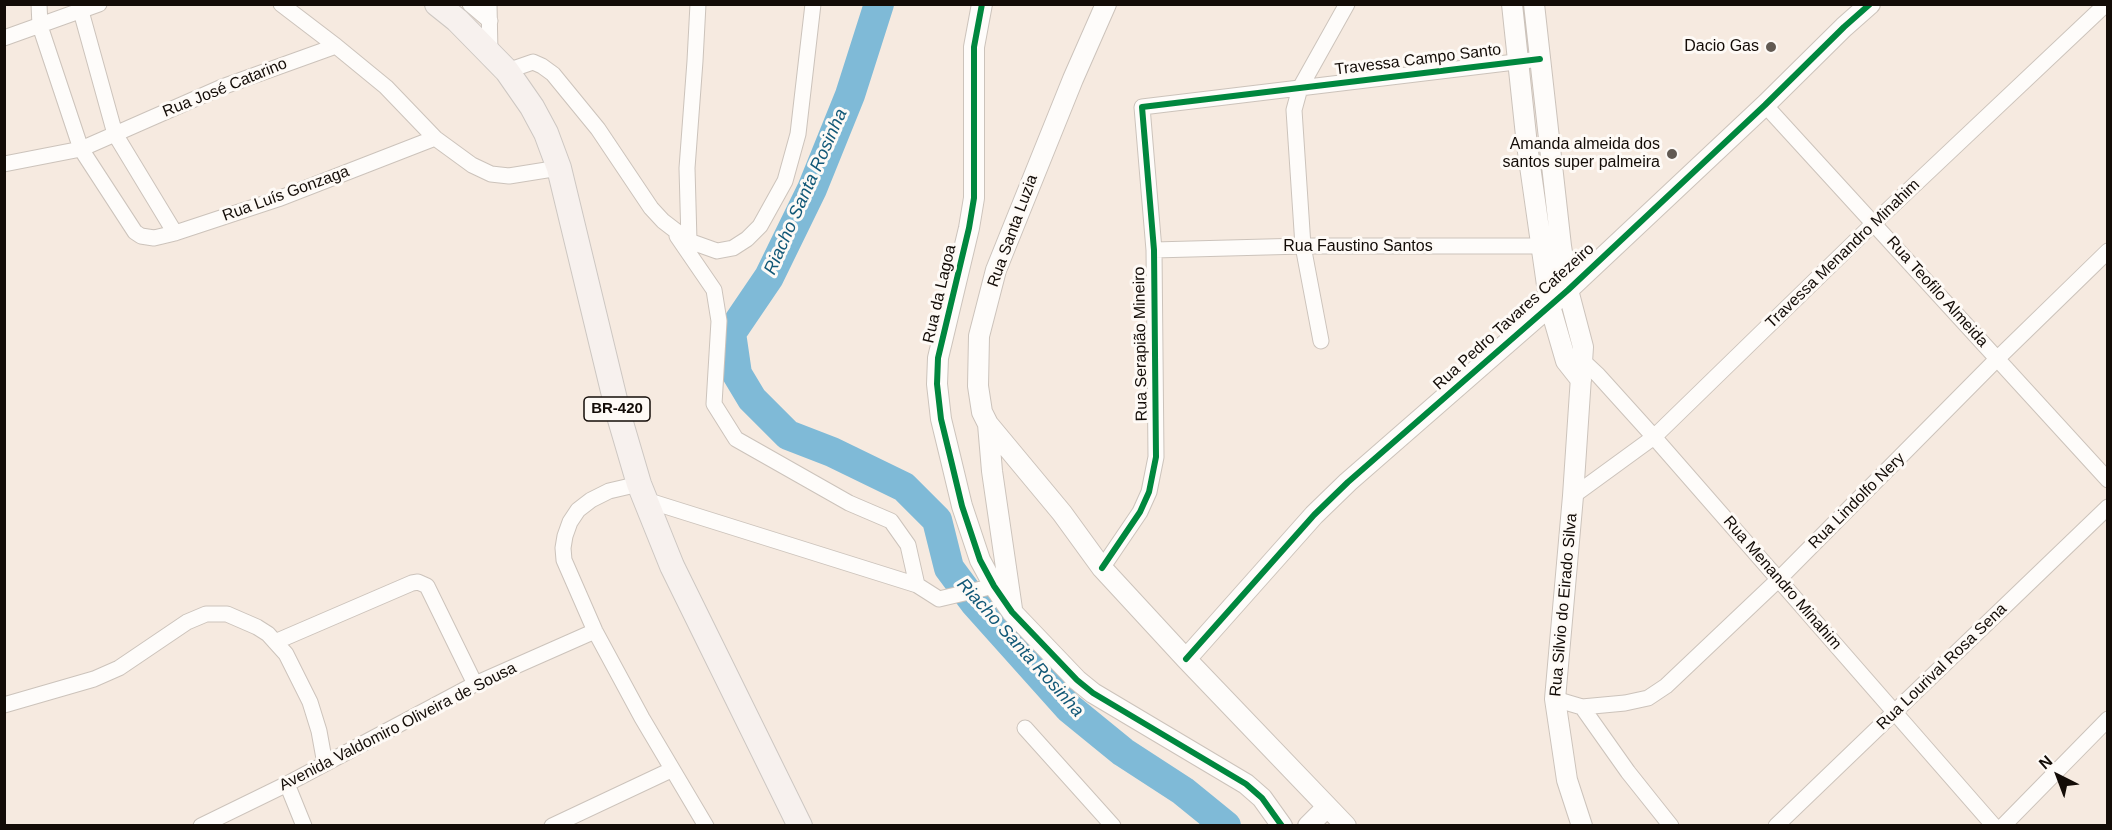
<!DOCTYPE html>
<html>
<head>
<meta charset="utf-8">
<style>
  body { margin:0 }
  #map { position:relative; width:2112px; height:830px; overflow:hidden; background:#f6eae0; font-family:Arial,sans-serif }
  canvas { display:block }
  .frame { position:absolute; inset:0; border:6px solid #130c07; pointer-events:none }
  .north { position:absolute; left:2028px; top:746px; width:60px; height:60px; -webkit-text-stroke:4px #fefaf6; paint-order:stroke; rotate:318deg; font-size:16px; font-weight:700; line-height:24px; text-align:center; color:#130c07 }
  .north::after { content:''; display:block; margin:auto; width:21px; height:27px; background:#130c07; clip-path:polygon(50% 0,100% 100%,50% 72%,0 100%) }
</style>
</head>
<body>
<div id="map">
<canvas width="2112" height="830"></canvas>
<div class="frame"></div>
<div class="north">N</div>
</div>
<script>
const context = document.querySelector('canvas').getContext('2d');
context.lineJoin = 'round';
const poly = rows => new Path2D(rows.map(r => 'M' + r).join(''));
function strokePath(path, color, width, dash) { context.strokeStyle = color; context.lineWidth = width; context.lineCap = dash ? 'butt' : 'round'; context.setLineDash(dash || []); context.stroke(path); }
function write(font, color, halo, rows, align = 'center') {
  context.font = font + ' Arial,sans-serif'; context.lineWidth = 6; context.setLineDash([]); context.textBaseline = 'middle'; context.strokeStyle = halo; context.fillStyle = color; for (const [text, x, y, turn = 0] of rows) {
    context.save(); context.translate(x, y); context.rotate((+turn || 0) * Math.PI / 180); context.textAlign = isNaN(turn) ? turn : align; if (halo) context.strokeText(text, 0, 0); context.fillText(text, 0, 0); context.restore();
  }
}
strokePath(poly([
  [879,4,850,95,812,189,769,277,731,333,737,374,752,399,788,435,832,452,904,487,937,520,949,568,975,603,1069,708,1123,752,1183,791,1226,826]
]), '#7fbad7', 30);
const minor = poly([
  [39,4,40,26,81,149,135,232,141,236,154,238,175,233,278,199,435,138],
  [79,4,115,134,175,233],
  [281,4,336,46,386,87,435,138,472,165,491,174,509,176,559,168],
  [470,4,490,21],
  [489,4,490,52],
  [4,38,99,4],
  [507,71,533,62,542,66,553,74,598,129,651,208,663,221,689,241,717,251,733,248,747,239,760,226,785,181,798,134,813,4],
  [1765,105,2108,480],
  [4,164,81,149,222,87,336,46],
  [677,236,714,290,719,321,714,404,736,439,849,503,891,521,908,545,917,585],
  [689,241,687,168,695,61,698,4],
  [1154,250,1303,246,1550,246],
  [1321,341,1303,246,1294,110,1300,88,1347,4],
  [1576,358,1583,361,1598,375,1654,437,1994,826],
  [639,484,609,491,591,500,578,510,570,522,565,536,563,548,564,560,595,631,642,718,706,826],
  [1573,496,1654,437,1874,223,2106,4],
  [646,500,917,585,939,599,994,586],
  [1102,568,1140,512,1149,492,1156,457,1154,250,1142,107,1540,59],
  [275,642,412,583,418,582,427,586,475,684],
  [1555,699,1582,707,1628,772,1671,826],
  [4,705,94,679,119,668,187,622,206,614,227,614,257,627,268,634,286,654,310,702,319,731,325,764],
  [1582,707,1625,703,1648,698,1666,686,1780,578,1997,359,2108,251],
  [1025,728,1113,826],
  [287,784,304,826],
  [201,826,287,784,475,684,595,631],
  [552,826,671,770],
  [1776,826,2108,507],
  [2003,826,2108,719]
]);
const tertiary = poly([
  [982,4,974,47,974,198,969,228,938,358,937,384,941,419,950,456,962,506,980,560,994,586,1012,612,1077,680,1093,693,1246,784,1262,798,1282,826],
  [1512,4,1527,145,1550,306,1566,361,1581,380],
  [1534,4,1561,246,1568,290,1583,347,1573,496,1555,699,1567,780,1582,826],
  [988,424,1062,513,1102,568,1186,659,1346,826],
  [1012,609,992,471,988,424,982,412,978,386,979,336,996,270,1073,79,1106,4],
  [1186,659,1314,515,1348,482,1568,290,1765,105,1844,27,1870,4],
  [1308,826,1327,807]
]);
const primary = poly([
  [437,4,457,20,507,71,532,107,546,133,559,168,619,416,639,484,672,566,800,826]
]);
strokePath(minor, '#ccc3bb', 17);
strokePath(tertiary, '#ccc3bb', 22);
strokePath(primary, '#cdc7c2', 26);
strokePath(minor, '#fefcfa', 15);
strokePath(tertiary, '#fefcfa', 20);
strokePath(primary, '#f7f1ee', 24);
strokePath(poly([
  [982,4,974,47,974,198,969,228,938,358,937,384,941,419,950,456,962,506,980,560,994,586,1012,612,1077,680,1093,693,1246,784,1262,798,1282,826],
  [1102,568,1140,512,1149,492,1156,457,1154,250,1142,107,1540,59],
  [1186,659,1314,515,1348,482,1568,290,1765,105,1844,27,1870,4]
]), '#00873e', 6);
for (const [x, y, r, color] of [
  [1771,47,6,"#625a53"],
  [1672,154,6,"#625a53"]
]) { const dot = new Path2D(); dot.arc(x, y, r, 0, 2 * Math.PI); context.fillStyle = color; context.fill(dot); strokePath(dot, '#fefaf6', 2); }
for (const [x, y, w] of [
  [617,409,66]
]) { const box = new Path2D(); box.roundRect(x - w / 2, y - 12, w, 24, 4.5); context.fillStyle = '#fefaf6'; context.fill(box); strokePath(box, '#130c07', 1.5); }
write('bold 15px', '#130c07', null, [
  ["BR-420",617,409]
]);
write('16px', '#130c07', '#fefaf6', [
  ["Dacio Gas",1759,47],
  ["Amanda almeida dos",1660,145],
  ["santos super palmeira",1660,163]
], 'right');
write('16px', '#130c07', '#fefaf6', [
  ["Travessa Campo Santo",1418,60,-7],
  ["Rua José Catarino",225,88,-22],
  ["Rua Luís Gonzaga",286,194,-20],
  ["Rua Santa Luzia",1013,231,-70],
  ["Rua Faustino Santos",1358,247],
  ["Travessa Menandro Minahim",1843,254,-44],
  ["Rua Teofilo Almeida",1937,292,48],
  ["Rua da Lagoa",940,294,-77],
  ["Rua Pedro Tavares Cafezeiro",1514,317,-42],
  ["Rua Serapião Mineiro",1141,344,-91],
  ["Rua Lindolfo Nery",1857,501,-45],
  ["Rua Menandro Minahim",1782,583,49],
  ["Rua Silvio do Eirado Silva",1564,605,-85],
  ["Rua Lourival Rosa Sena",1942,667,-44],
  ["Avenida Valdomiro Oliveira de Sousa",398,727,-27]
]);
write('italic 18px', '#125877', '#fefaf6', [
  ["Riacho Santa Rosinha",806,192,-66],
  ["Riacho Santa Rosinha",1020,648,48]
]);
</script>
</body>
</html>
